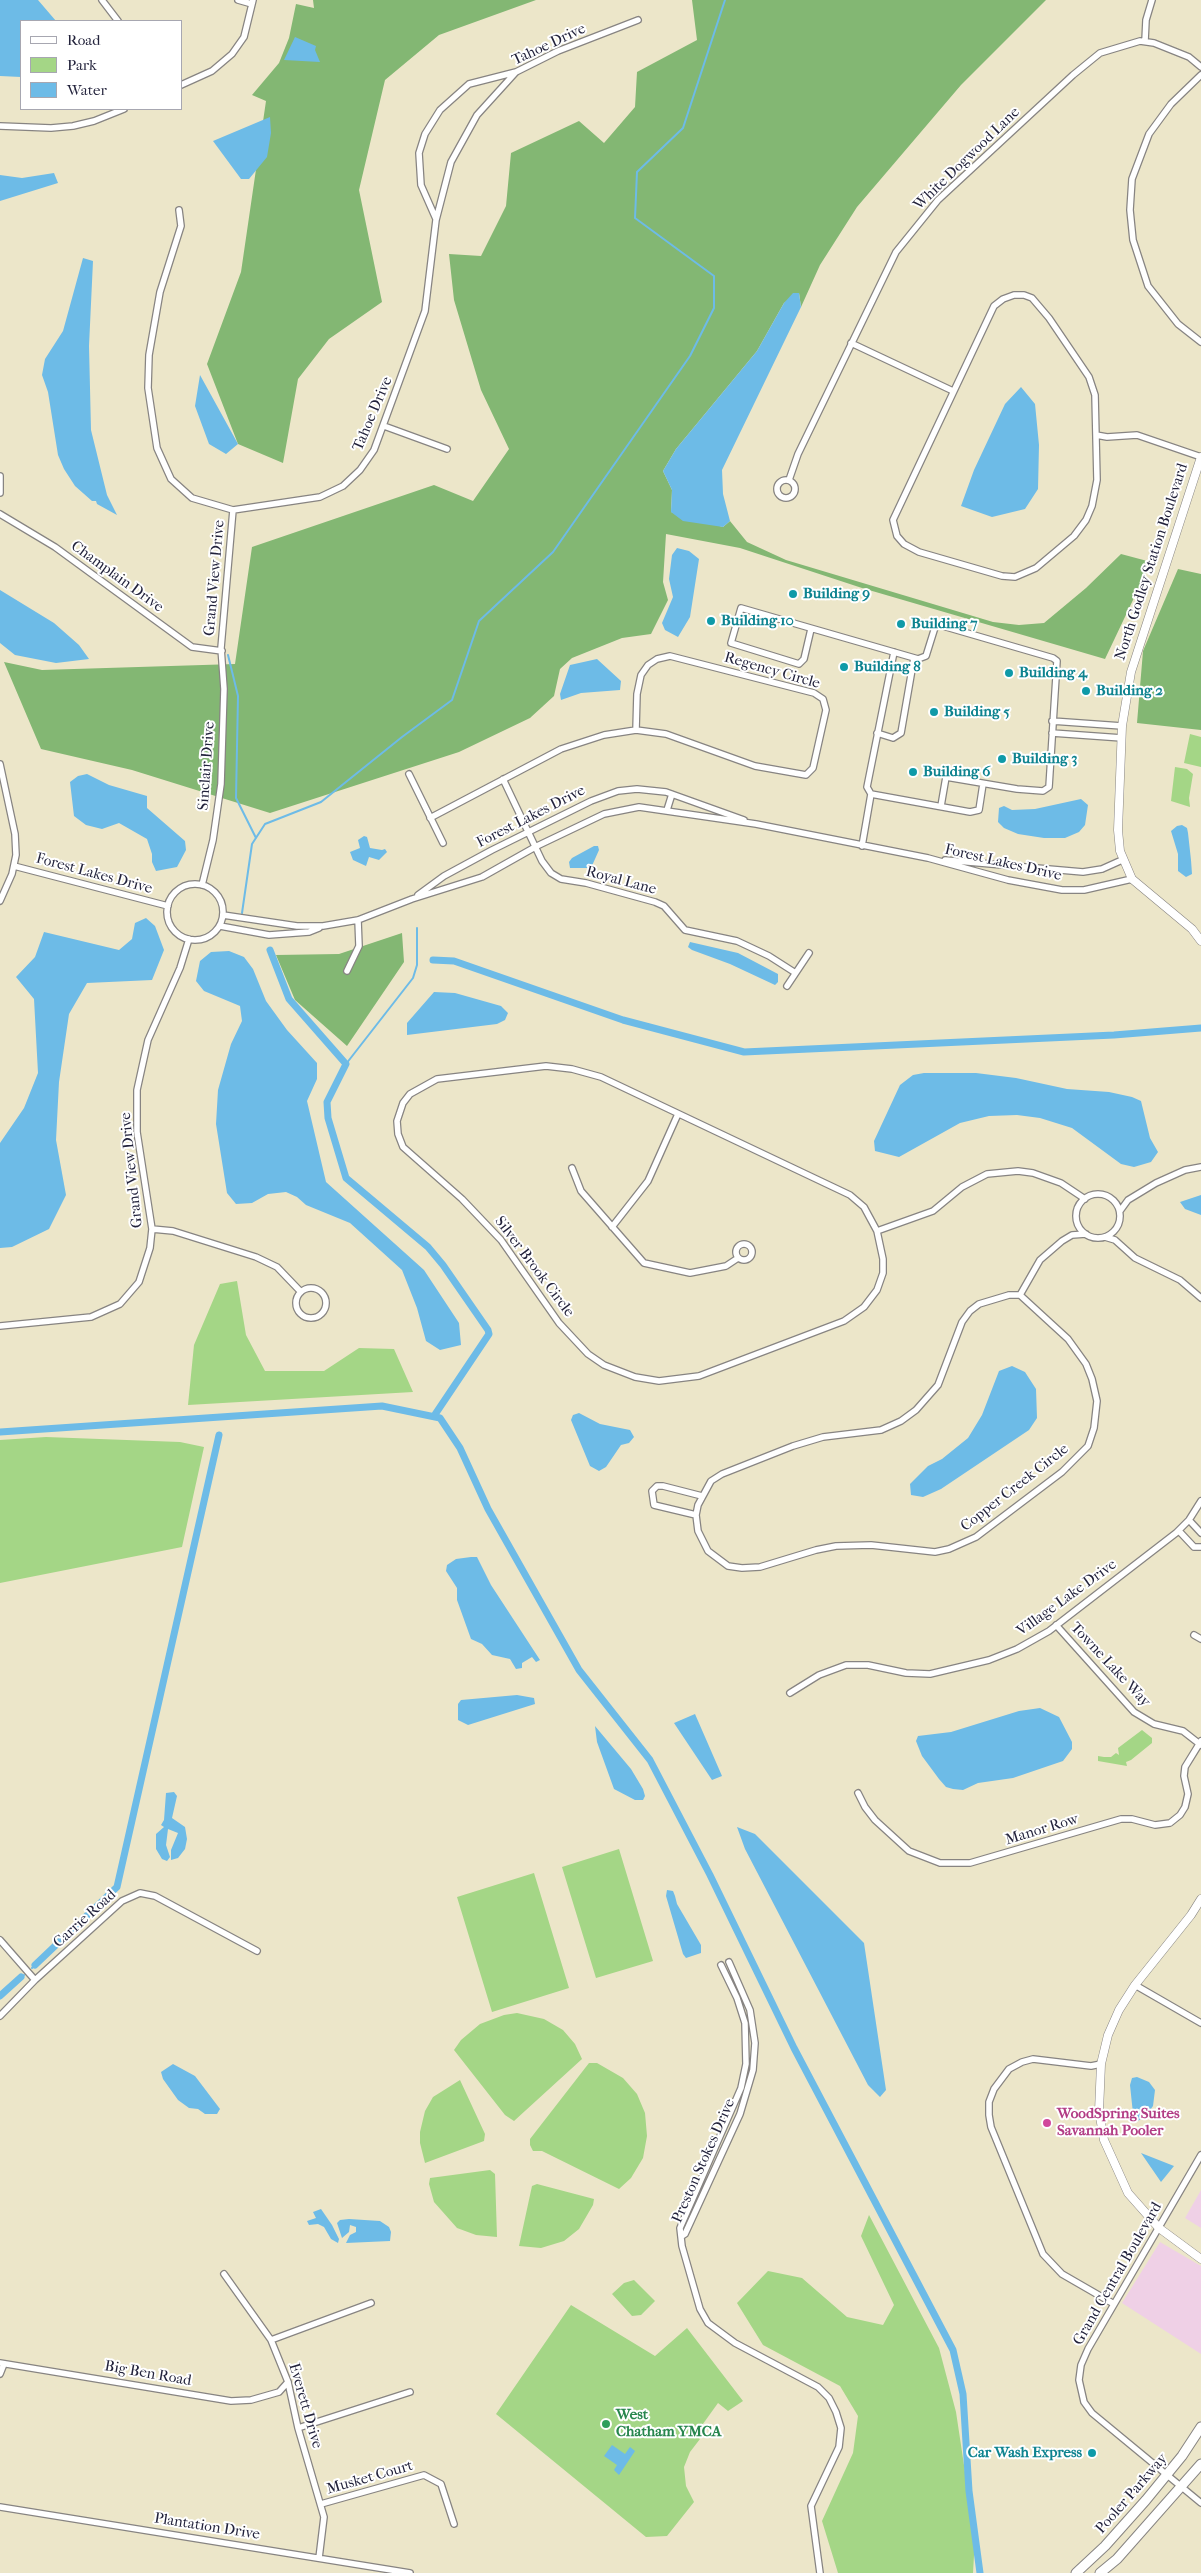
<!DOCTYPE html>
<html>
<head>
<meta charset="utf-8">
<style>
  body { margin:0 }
  #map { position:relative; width:1201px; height:2573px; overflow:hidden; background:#ece6c9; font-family:"IM FELL French Canon",serif }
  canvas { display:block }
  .legend { position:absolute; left:20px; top:20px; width:162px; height:90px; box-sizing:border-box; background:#fff; border:1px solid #a7a7b1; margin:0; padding:6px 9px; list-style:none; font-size:15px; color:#22223b }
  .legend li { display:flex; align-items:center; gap:10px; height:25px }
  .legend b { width:25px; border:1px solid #a7a7b1 }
</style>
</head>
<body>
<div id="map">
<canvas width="1201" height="2573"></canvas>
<ul class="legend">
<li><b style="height:6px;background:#fff"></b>Road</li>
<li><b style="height:14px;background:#a4d686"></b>Park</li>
<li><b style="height:14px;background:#6dbbe7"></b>Water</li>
</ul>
</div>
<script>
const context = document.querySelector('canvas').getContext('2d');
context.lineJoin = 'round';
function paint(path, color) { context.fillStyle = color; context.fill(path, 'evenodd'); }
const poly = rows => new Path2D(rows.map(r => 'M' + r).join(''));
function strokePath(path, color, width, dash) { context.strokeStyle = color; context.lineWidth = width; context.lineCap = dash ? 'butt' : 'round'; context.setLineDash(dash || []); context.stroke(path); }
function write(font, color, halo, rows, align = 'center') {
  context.font = font + ' "IM FELL French Canon",serif'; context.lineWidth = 4; context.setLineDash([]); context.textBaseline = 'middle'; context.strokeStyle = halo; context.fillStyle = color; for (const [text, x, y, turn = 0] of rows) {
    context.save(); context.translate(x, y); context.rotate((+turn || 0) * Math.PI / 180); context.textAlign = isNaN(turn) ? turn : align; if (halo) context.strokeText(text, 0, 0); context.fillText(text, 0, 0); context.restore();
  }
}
paint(poly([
  [1201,2190,1201,2228,1185,2218],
  [1160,2242,1201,2266,1201,2354,1122,2303]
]), '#efd0e6');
paint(poly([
  [1190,734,1201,737,1201,767,1184,763],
  [1175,767,1187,769,1193,774,1189,798,1190,807,1171,801],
  [237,1281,246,1335,265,1371,324,1371,359,1348,394,1349,413,1392,188,1405,194,1345,220,1284],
  [46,1437,180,1442,204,1447,182,1547,0,1583,0,1440],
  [1142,1730,1152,1738,1152,1743,1131,1760,1126,1762,1127,1766,1098,1761,1098,1756,1104,1757,1111,1757,1116,1753,1119,1755,1118,1748],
  [619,1849,653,1961,596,1978,562,1867],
  [534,1873,569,1988,492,2012,457,1897],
  [517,2013,544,2019,563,2030,575,2044,582,2059,514,2121,505,2115,454,2050,461,2040,480,2024,504,2015],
  [589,2063,597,2063,623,2078,637,2094,645,2113,647,2136,643,2158,631,2178,619,2189,542,2151,533,2151,530,2145,530,2139],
  [460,2080,485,2134,484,2141,425,2163,420,2143,420,2132,425,2111,433,2097],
  [490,2170,495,2174,497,2237,476,2235,457,2228,434,2202,429,2184,430,2178],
  [537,2184,594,2199,593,2205,579,2229,564,2241,541,2248,519,2246,532,2186],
  [869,2215,939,2348,956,2412,975,2538,973,2573,838,2573,822,2521,853,2453,858,2416,840,2386,763,2345,737,2303,768,2271,802,2278,847,2317,883,2325,894,2305,861,2236],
  [634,2280,655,2301,641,2315,632,2316,612,2294,624,2283],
  [571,2305,655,2356,687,2328,743,2401,728,2411,718,2403,695,2435,700,2439,690,2452,684,2467,686,2486,694,2502,667,2536,646,2537,496,2414]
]), '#a4d686');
paint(poly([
  [313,0,536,0,439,35,385,80,359,190,382,302,329,339,298,379,283,463,238,444,207,364,241,272,266,101,252,95,279,63,289,38,296,4,314,8],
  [692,0,1046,0,961,85,857,207,820,265,801,307,799,293,784,303,757,351,676,449,663,471,672,490,671,512,723,527,730,521,747,542,786,560,993,622,1019,625,1044,623,1086,588,1121,554,1151,562,1105,659,862,588,740,548,666,534,663,582,668,600,651,634,622,638,572,658,560,669,554,696,530,718,459,752,270,813,132,770,41,749,4,662,42,670,235,664,252,547,434,485,473,501,509,449,481,390,454,300,449,254,481,256,506,206,511,153,579,121,604,143,635,107,637,72,697,40],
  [1178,569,1201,574,1201,730,1137,723,1143,651],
  [402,933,404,962,347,1046,295,1000,276,955,339,954]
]), '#83b773');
paint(poly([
  [0,0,38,0,56,21,21,21,21,77,0,76],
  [295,37,316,46,315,50,320,62,284,60],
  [270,117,271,133,267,157,249,179,241,179,213,141],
  [54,173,58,183,0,201,0,175,22,178],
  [83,258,93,261,89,346,91,430,107,495,117,515,97,504,96,501,92,501,75,486,64,469,58,455,48,392,42,375,45,359,63,331],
  [793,293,799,293,801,307,722,470,723,494,730,521,723,527,683,521,671,512,672,490,663,471,676,449,757,351,784,303],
  [200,375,238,444,226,454,209,444,195,406],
  [1021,387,1035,404,1039,445,1038,489,1025,509,992,517,961,506,974,470,1005,404],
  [677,548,689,551,699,559,690,617,678,637,665,630,662,623,673,597,669,579,672,555],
  [0,590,54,623,79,645,89,659,56,663,15,655,0,643],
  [597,659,621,681,620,690,581,693,561,700,560,694,570,665],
  [87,774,109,785,147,796,147,808,185,841,186,850,177,867,156,871,152,862,152,854,147,839,119,823,102,829,86,825,74,816,70,782,78,776],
  [1081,799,1088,805,1085,825,1079,832,1065,838,1044,838,1018,834,1004,828,998,822,999,808,1004,806,1012,810,1035,809],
  [1182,825,1187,828,1188,833,1191,860,1192,874,1186,877,1178,871,1178,854,1171,831,1177,826],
  [364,836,367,837,370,848,382,850,385,849,387,852,379,860,369,857,366,866,353,860,350,852,360,848,358,840],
  [594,846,598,846,599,850,591,868,570,868,569,862,572,858],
  [146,918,155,926,164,950,152,980,87,983,69,1014,59,1082,56,1140,66,1195,49,1229,12,1247,0,1248,0,1143,24,1108,38,1073,34,999,16,977,35,957,44,932,119,950,132,939,135,923],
  [690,942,738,953,778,974,778,982,775,985,730,964,692,950,688,947],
  [229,951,244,957,253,969,266,1001,287,1030,317,1063,317,1079,307,1101,326,1182,424,1270,459,1323,461,1345,440,1350,426,1341,417,1308,402,1270,350,1223,306,1205,297,1197,286,1192,268,1194,252,1203,236,1204,227,1193,216,1124,218,1090,231,1044,242,1021,240,1006,204,991,196,981,200,961,211,952],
  [434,992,455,993,501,1006,508,1013,505,1020,497,1024,407,1035,407,1023],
  [924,1073,976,1073,1016,1078,1067,1089,1109,1092,1132,1097,1141,1101,1150,1138,1158,1152,1151,1162,1134,1167,1121,1164,1072,1128,1040,1118,1017,1115,989,1116,960,1123,899,1157,875,1151,874,1141,900,1085,913,1075],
  [1201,1195,1201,1215,1185,1209,1180,1202],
  [1012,1366,1025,1372,1036,1389,1037,1418,1029,1430,941,1489,923,1497,911,1495,910,1484,928,1466,942,1459,968,1438,982,1415,999,1371],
  [579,1413,600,1424,630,1430,634,1437,629,1443,621,1445,606,1467,599,1471,590,1466,571,1420,573,1415],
  [471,1557,477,1557,491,1585,540,1660,536,1662,532,1657,522,1663,522,1668,516,1669,510,1659,492,1655,482,1644,471,1639,457,1600,457,1588,446,1571,447,1565,456,1559],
  [517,1695,534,1698,535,1704,468,1725,458,1720,458,1704,461,1700],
  [1040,1708,1059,1717,1072,1742,1072,1749,1063,1761,1013,1778,978,1783,963,1790,953,1789,946,1787,939,1779,922,1756,916,1741,918,1736,951,1732,1019,1711],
  [695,1714,722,1776,712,1780,674,1723],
  [595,1726,631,1769,643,1789,645,1796,643,1800,635,1800,614,1789,597,1742],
  [174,1792,177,1796,172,1818,185,1827,187,1839,185,1849,178,1858,171,1860,171,1850,178,1833,168,1829,166,1845,170,1857,167,1861,162,1859,156,1849,156,1834,164,1827,161,1825,164,1820,166,1793],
  [737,1827,755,1834,864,1943,886,2090,880,2097,868,2085,745,1849],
  [667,1890,673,1891,675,1896,677,1904,701,1945,701,1953,686,1958,683,1954,666,1896],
  [173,2064,195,2076,217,2105,220,2109,217,2114,205,2114,198,2109,189,2108,178,2100,163,2079,161,2072],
  [1137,2077,1149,2082,1155,2090,1153,2106,1145,2117,1134,2123,1130,2085,1132,2078],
  [1141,2153,1174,2166,1161,2182],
  [321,2209,332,2225,339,2239,338,2243,331,2239,324,2227,318,2224,309,2225,307,2221,316,2218,313,2212],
  [349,2219,380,2221,389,2227,391,2232,390,2241,346,2243,350,2235,356,2232,356,2227,350,2225,349,2232,342,2238,337,2223,340,2220],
  [612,2445,625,2454,630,2447,635,2451,619,2475,614,2470,617,2465,604,2456]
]), '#6dbbe7');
strokePath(poly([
  [228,655,238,696,236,798,256,838],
  [242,913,252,844,265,824,321,802,402,737,452,700,479,621,553,552,690,356,714,308,714,276,635,218,637,172,683,128,725,0],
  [346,1064,413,978,417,965,417,928],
  [32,1968,35,1965],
  [21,1977,24,1975]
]), '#6dbbe7', 2);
strokePath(poly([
  [270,950,289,999,346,1064,327,1102,328,1118,346,1178,428,1247,443,1265,488,1330,489,1334,434,1416],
  [433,960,454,961,623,1020,744,1052,1114,1035,1201,1028],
  [0,1432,382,1406,440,1418,460,1448,488,1509,579,1670,650,1760,710,1875,794,2048,953,2350,963,2394,969,2491,980,2573],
  [35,1965,117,1887,219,1435],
  [0,1996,21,1977]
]), '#6dbbe7', 7);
const street = poly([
  [102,0,118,21],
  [238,0,252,4],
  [1145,41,1146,20,1152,0],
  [1201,75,1171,104,1149,134,1132,179,1130,210,1133,240,1148,286,1178,324,1201,342],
  [181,85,212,71,232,54,244,37,253,0],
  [0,126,51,128,73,126,94,121,124,109],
  [179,210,181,226,160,292,149,355,148,388,157,448,171,479,192,498,233,510,320,497,343,486,360,470,374,450,425,311,436,220,451,162,477,115,516,72,558,51,638,20],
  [436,219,421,185,419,153,425,134,440,110,469,84,516,72],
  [1014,295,1024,295,1032,298,1049,318,1089,377,1095,395,1097,480,1092,506,1086,520,1074,536,1036,568,1015,577,1002,576,919,552,904,544,897,536,893,520,994,306,1003,299,1014,295],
  [851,343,953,391],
  [384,426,447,449],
  [1096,435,1107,437,1137,435,1201,457],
  [0,476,0,493],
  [789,480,798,454,896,252,938,200,1073,75,1100,53,1140,41,1154,43,1189,57,1201,67],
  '777 489a9 9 0 1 1 18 0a9 9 0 1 1-18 0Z',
  [0,514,55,547,192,647,222,651],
  [811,629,804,659,799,664,731,643,741,608,918,659,926,656,936,624,1053,658,1057,661,1049,787,1043,791,1017,789,946,777,941,806],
  [894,652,867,787,871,794,970,812,979,810,983,784],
  [1052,721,1122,726],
  [877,733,893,738,901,733,914,658],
  [1052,733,1122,738],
  [0,764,15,834,16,855,12,874,0,901],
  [409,774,443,843],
  [503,779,542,861,551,873,561,879,586,883,655,902,664,906,685,930,737,941,769,956,794,972],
  [667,810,672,794],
  [430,818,561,749,604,735,636,730,666,734,755,766,806,775,813,768,826,710,823,699,814,693,670,656,657,659,648,665,641,675,637,694,636,730],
  [862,846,871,794],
  [945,860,1083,872,1102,869,1122,860],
  [14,866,168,906],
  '167 912a28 28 0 1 1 56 0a28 28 0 1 1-56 0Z',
  [202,885,213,840,221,784,224,689,221,648,233,510],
  [418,895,444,876,492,850,591,801,618,791,637,789,666,792,744,820],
  [223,915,297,926,323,926,358,920,412,899,482,877,537,846,604,814,639,807,756,824,928,858,1008,880,1062,890,1084,890,1132,879],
  [220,926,269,935,309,932,319,928],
  [347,971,359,946,358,920],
  [787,986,809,953],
  [546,1066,572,1069,601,1077,850,1195,864,1207,877,1231,883,1259,883,1273,877,1290,864,1307,844,1321,699,1376,659,1381,635,1377,604,1365,588,1354,559,1323,501,1240,462,1199,403,1147,398,1134,397,1121,403,1103,410,1094,437,1079,546,1066],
  [572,1168,581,1191,644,1263,690,1273,726,1266,738,1258],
  '1076 1216a22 22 0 1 1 44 0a22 22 0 1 1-44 0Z',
  [1120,1211,1128,1200,1156,1183,1185,1170,1201,1167],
  [612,1227,648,1181,678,1114],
  [152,1229,173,1231,256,1257,277,1267,301,1292],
  [877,1231,933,1211,962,1187,987,1174,1018,1171,1033,1173,1061,1183,1085,1199],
  [1105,1237,1115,1240,1135,1258,1180,1280,1201,1298],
  '736 1252a8 8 0 1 1 16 0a8 8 0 1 1-16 0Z',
  '296 1303a15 15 0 1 1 30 0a15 15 0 1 1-30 0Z',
  [1009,1295,1020,1295,1068,1339,1086,1364,1092,1379,1097,1401,1094,1428,1088,1446,1062,1472,976,1537,949,1549,935,1552,871,1545,836,1546,816,1550,760,1567,742,1568,728,1566,708,1551,698,1531,696,1515,698,1505,711,1481,722,1474,793,1446,823,1437,881,1430,901,1421,916,1410,938,1385,962,1322,970,1311,979,1304,1009,1295],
  [1020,1295,1040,1260,1062,1241,1072,1235,1086,1234],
  [0,1326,91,1317,120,1304,139,1282,150,1248,152,1229,137,1132,137,1090,148,1040,180,968,189,939],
  [696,1515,654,1505,652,1491,657,1486,663,1486,702,1496],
  [1189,1520,1201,1533],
  [1179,1531,1194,1547,1201,1547],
  [1056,1625,1134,1712,1154,1724,1183,1731,1201,1745],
  [1194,1635,1201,1639],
  [790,1693,819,1675,846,1665,868,1665,906,1673,930,1674,989,1660,1017,1649,1049,1631,1176,1533,1189,1520,1201,1501],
  [858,1793,865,1807,875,1820,909,1851,940,1863,970,1863,1121,1819,1132,1819,1155,1825,1170,1823,1180,1815,1185,1807,1188,1794,1184,1776,1185,1767,1201,1741],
  [0,1940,35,1980],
  [721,1965,737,1998,745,2023,746,2064,741,2088,680,2228,682,2246,700,2309,708,2323,735,2343,818,2387,829,2398,836,2412,841,2428,839,2447,811,2506,820,2573],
  [1135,1985,1201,2023],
  [0,2016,35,1980,122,1901,140,1893,155,1896,257,1951],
  [1101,2064,1091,2066,1033,2059,1022,2062,1009,2069,994,2089,989,2102,989,2115,991,2127,1043,2254,1062,2274,1114,2304],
  [1201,2155,1088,2349,1081,2365,1079,2380,1084,2402,1092,2413,1201,2503],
  [682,2236,685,2234,740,2114,753,2070,755,2043,750,2010,729,1962],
  [224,2274,271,2340,288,2382,298,2428,324,2517,319,2558],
  [271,2340,371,2303],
  [0,2363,231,2401,251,2400,279,2392,288,2382],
  [0,2374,4,2364],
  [298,2428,410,2392],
  [321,2504,424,2475,441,2484,454,2524],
  [0,2507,410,2573]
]);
const secondary = poly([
  [1201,457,1131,672,1122,726,1118,830,1120,851,1132,879,1192,929,1201,941],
  [1201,1899,1191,1915,1135,1985,1119,2010,1108,2035,1101,2064,1099,2111,1104,2140,1128,2193,1159,2228,1201,2259]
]);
const primary = poly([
  [1076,2573,1105,2546,1146,2500,1182,2456,1201,2427],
  [1100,2573,1117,2559,1201,2464]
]);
strokePath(street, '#878482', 8);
strokePath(secondary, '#878482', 9);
strokePath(primary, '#878482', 11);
strokePath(street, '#fff', 5.5);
strokePath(secondary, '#fff', 8);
strokePath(primary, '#fff', 9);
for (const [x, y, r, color] of [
  [793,594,5,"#0f9aa8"],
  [711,621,5,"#0f9aa8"],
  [901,624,5,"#0f9aa8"],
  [844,667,5,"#0f9aa8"],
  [1009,673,5,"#0f9aa8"],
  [1086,691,5,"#0f9aa8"],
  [934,712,5,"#0f9aa8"],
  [1002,759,5,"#0f9aa8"],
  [913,772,5,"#0f9aa8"],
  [1047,2123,5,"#d1479c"],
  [606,2424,5,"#2e9e5b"],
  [1092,2453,5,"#0f9aa8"]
]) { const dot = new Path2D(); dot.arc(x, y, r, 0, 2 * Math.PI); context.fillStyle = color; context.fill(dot); strokePath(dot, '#fff', 2); }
write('15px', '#22223b', '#fff', [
  ["Tahoe Drive",549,45,-25],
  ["White Dogwood Lane",967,159,-44],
  ["Tahoe Drive",373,414,-67],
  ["North Godley Station Boulevard",1152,562,-72],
  ["Champlain Drive",117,577,36],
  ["Grand View Drive",215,578,-85],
  ["Regency Circle",772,671,16],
  ["Sinclair Drive",207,766,-86],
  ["Forest Lakes Drive",531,817,-27],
  ["Forest Lakes Drive",1003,863,13],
  ["Forest Lakes Drive",94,874,15],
  ["Royal Lane",621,881,15],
  ["Grand View Drive",132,1170,-96],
  ["Silver Brook Circle",534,1267,53],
  ["Copper Creek Circle",1015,1488,-38],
  ["Village Lake Drive",1067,1598,-36],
  ["Towne Lake Way",1110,1665,47],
  ["Manor Row",1042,1830,-17],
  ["Carrie Road",85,1919,-42],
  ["Preston Stokes Drive",704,2161,-66],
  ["Grand Central Boulevard",1118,2274,-60],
  ["Big Ben Road",148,2374,10],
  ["Everett Drive",305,2406,74],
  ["Musket Court",370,2478,-16],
  ["Pooler Parkway",1132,2494,-49],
  ["Plantation Drive",207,2527,9]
]);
write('bold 15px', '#0d838f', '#fff', [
  ["Building 9",803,594],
  ["Building 10",721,621],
  ["Building 7",911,624],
  ["Building 8",854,667],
  ["Building 4",1019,673],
  ["Building 2",1096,691],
  ["Building 5",944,712],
  ["Building 3",1012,759],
  ["Building 6",923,772],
  ["Car Wash Express",1082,2453,"right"]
], 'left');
write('bold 15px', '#b23c85', '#fff', [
  ["WoodSpring Suites",1057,2114],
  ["Savannah Pooler",1057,2131]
], 'left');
write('bold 15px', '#27864d', '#fff', [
  ["West",616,2415],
  ["Chatham YMCA",616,2432]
], 'left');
</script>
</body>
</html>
